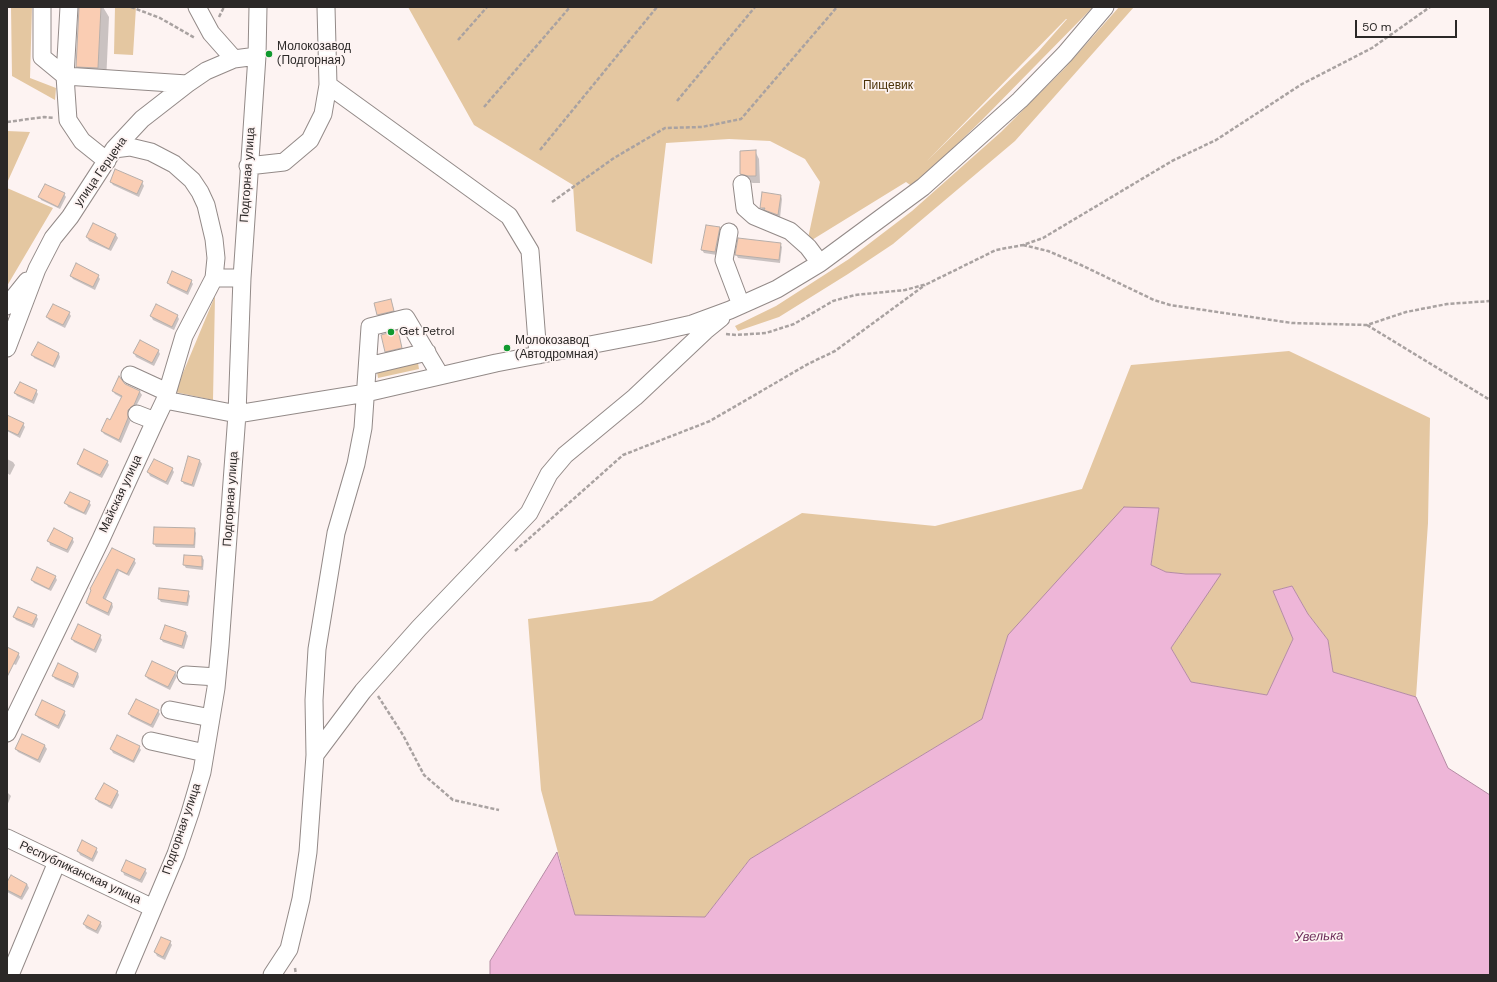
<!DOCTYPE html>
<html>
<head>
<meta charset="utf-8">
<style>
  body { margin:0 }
  #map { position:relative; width:1497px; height:982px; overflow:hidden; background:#fdf3f2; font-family:"DM Sans",sans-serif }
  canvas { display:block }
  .frame { position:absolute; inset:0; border:8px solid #2b2827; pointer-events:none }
  .scale { position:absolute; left:1355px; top:20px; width:102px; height:18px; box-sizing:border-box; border:2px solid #2b2827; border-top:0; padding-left:5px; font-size:12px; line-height:14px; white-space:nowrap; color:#2b2827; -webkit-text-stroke:3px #fdf3f2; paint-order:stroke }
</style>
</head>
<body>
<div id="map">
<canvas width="1497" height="982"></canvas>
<div class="frame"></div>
<div class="scale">50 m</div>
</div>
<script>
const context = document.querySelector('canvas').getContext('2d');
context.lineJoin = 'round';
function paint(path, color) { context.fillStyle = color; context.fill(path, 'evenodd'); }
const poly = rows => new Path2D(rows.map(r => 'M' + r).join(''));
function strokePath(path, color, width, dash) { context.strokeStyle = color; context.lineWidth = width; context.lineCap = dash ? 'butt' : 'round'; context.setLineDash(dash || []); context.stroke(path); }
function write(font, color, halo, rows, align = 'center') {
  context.font = font + ' "DM Sans",sans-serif'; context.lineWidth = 3.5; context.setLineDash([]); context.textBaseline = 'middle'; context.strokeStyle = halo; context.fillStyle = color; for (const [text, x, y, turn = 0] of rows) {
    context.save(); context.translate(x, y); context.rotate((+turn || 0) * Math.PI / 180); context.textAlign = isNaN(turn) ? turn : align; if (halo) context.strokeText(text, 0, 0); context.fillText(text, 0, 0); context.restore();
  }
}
paint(poly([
  [11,7,32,7,30,78,56,88,55,100,12,76],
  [115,7,136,7,133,55,114,54],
  [408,7,1093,7,982,120,913,187,906,182,807,243,820,182,805,159,770,141,729,139,666,143,652,264,576,231,573,185,474,125],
  [1067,19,1038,52,927,161,1066,19],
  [1119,7,1134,7,1015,141,893,244,848,274,779,317,738,331,735,326,776,306,849,259,912,211,1001,132,1065,68],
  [7,131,30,132,7,183],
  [7,188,53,208,7,286],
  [215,296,213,400,175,392],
  [1289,351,1430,418,1428,523,1416,697,1333,672,1328,640,1308,614,1292,586,1273,591,1293,639,1267,695,1191,682,1171,648,1220,574,1186,574,1166,572,1151,565,1159,508,1008,635,982,719,750,859,705,917,575,915,541,790,528,619,652,601,802,513,935,526,1082,489,1131,365],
  [418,363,419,369,378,378,377,372]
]), '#e4c7a1');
const water = poly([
  [1124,507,1159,508,1151,565,1166,572,1186,574,1221,574,1171,648,1191,682,1267,695,1293,639,1273,591,1292,586,1308,614,1328,640,1333,672,1416,697,1448,768,1490,795,1490,975,490,975,490,961,557,852,575,915,705,917,750,859,982,719,1008,635,1124,507]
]);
paint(water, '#eeb6d8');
strokePath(water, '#b48ba3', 1);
paint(poly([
  [80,7,103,7,109,17,106,83,85,81,77,66],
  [755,151,759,159,760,183,753,183,746,181,741,174],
  [111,182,142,182,144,186,139,197,113,185],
  [64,194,66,197,60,209,41,200,40,197],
  [781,196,782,199,780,218,763,211,761,207],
  [94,224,116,235,118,238,111,251,89,241,87,237],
  [706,226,720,228,722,232,717,255,704,253,702,250],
  [780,244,782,247,780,263,738,258,736,254],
  [71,276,98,276,100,279,95,290,73,279],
  [191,281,193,284,188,295,170,286,168,283],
  [391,300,395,314,380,318,378,315],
  [69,313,71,316,65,328,49,320,47,317],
  [177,315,179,319,174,330,153,320,151,316],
  [397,331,403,351,388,355,386,351],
  [38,344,59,354,60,357,55,368,34,358,33,355],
  [158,350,160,354,154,366,136,357,134,353],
  [125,385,140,392,142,395,135,408,129,414,130,422,121,443,104,434,102,431,110,421,122,398,115,394,113,391],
  [36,391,38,394,34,404,17,396,15,393],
  [7,416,23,424,25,427,20,438,7,431],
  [7,459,13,462,15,465,10,475,7,473],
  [107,461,109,465,102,478,80,467,78,464],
  [200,461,202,464,194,487,184,484,182,481],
  [172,469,174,472,168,485,150,476,148,472],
  [89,502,91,505,86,515,68,507,66,503],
  [194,529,196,533,195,548,156,547,154,544],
  [72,538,74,542,68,553,50,545,49,541],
  [112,549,134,560,136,563,129,576,119,571,105,601,112,603,113,607,109,616,89,606,87,603],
  [185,556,202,557,204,560,203,570,186,568,184,565],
  [55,576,57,580,51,591,34,583,32,580],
  [188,592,190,596,188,606,161,602,159,599],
  [36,616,38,619,34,628,16,620,14,617],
  [165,626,186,633,188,636,184,649,163,642,161,639],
  [100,636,102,640,96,653,74,642,72,639],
  [7,648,18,653,20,657,16,665,7,661],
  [78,673,79,677,74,688,55,679,53,676],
  [175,673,177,676,170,690,148,679,146,676],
  [158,711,160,714,153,728,131,717,129,714],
  [64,712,66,715,59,729,38,718,36,714],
  [23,735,45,746,47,749,40,763,18,752,16,749],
  [139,747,141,750,134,763,113,753,111,749],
  [117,791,119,795,112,809,98,802,97,799],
  [7,792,11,796,7,806],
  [83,842,96,849,98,852,93,862,80,855,78,851],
  [145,870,147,873,142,883,124,875,123,871],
  [7,884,27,884,29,888,22,900,7,892],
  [100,922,102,926,98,934,86,928,84,924],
  [162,938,170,942,172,945,165,960,157,956,155,952]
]), '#0003');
const building = poly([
  [79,7,101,7,98,68,76,67,79,7],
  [756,150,756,176,748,176,740,174,740,151,756,150],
  [115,169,143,181,137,194,110,182,115,169],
  [45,184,65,193,58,207,38,197,45,184],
  [762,192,781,195,778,215,764,210,765,208,760,208,762,192],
  [93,223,116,234,109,249,86,237,93,223],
  [706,225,720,227,715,252,701,250,706,225],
  [738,238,781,243,779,260,735,255,738,238],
  [76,263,99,275,93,287,70,276,76,263],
  [172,271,192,280,187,292,167,283,172,271],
  [391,299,394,311,377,315,374,303,391,299],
  [53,304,70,312,63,325,46,317,53,304],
  [156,304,178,315,172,327,150,316,156,304],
  [398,330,402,348,385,352,381,335,398,330],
  [140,340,159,350,152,363,133,353,140,340],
  [38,342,59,353,53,366,31,355,38,342],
  [119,376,125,384,140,391,134,405,128,410,128,418,119,440,101,431,107,418,110,420,122,396,112,391,119,376],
  [20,382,37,390,32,401,14,393,20,382],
  [7,415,24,423,18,435,7,430,7,415],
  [84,449,108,461,100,475,77,464,84,449],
  [188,456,200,460,192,485,181,481,188,456],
  [154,459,173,468,166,482,147,472,154,459],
  [70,492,90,501,84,513,64,503,70,492],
  [154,527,195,528,194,545,153,544,154,527],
  [54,528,73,538,67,550,47,541,54,528],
  [112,548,135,559,127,574,117,569,103,598,112,603,108,613,86,603,91,590,90,589,112,548],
  [184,555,202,556,202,567,183,565,184,555],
  [37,567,56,576,49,589,31,580,37,567],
  [159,588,189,591,187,603,158,599,159,588],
  [18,607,37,615,32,625,13,617,18,607],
  [78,624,101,635,94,650,71,639,78,624],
  [165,625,186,632,182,646,160,639,165,625],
  [7,647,19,653,7,677,7,647],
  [152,661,176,672,168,687,145,676,152,661],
  [58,663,78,673,73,685,52,676,58,663],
  [136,699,159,710,151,725,128,714,136,699],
  [42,700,65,711,58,726,35,715,42,700],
  [22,734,45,745,38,760,15,749,22,734],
  [117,735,140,746,133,761,110,749,117,735],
  [104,783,118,791,110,806,95,799,104,783],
  [82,840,97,848,92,859,77,851,82,840],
  [126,860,146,869,140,880,121,871,126,860],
  [11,875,27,884,21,897,7,890,7,882,11,875],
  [88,915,101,922,96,931,83,924,88,915],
  [161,937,171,941,163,957,154,952,161,937]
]);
paint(building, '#facdb3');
strokePath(building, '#b6aeaa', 1);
const minor = poly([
  [42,7,42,57,65,76,68,120,82,141,107,161],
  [69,7,65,76,187,84],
  [197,7,211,33,234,59],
  [328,85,509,216,530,251,538,355],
  [114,149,130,147,151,152,174,164,192,180,200,192,206,205,214,239,216,258,214,278],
  [248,166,284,162,310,140,323,114,328,85,326,7],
  [742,184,745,208,754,216,790,231,808,247,820,263],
  [729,232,724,260,741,305],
  [7,306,27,281],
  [7,348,37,269,53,238,70,217,114,149,142,119,187,84,206,71,234,59,257,56],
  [368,366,427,352],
  [130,375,167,392],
  [165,400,237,414,366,393,496,363,652,333,692,324,730,310,777,289,820,263,923,187,1020,100,1065,54,1105,7],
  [137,414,155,421],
  [186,675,217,677],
  [170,710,211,718],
  [7,733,101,539,155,421,165,400,184,336,214,278,242,278],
  [151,741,205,753],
  [315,755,363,691,419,628,529,513,549,474,565,455,635,397,705,331,721,318],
  [7,838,153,908],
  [10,975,57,862],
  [125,975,176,854,190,813,202,772,216,688,220,646,237,414,242,278,257,56,258,7],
  [272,975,289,949,301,899,308,852,315,755,314,700,317,649,336,533,356,464,363,428,370,327,406,318,440,375]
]);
strokePath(minor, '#938a88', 19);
strokePath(poly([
  [131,7,160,18,195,38],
  [219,17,224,7],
  [458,40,487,7],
  [677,101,755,7],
  [484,107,570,7],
  [7,122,44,117,54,118],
  [540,150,657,7],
  [552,202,614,158,665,128,702,127,741,119,837,7],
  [1023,245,1048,251,1081,265,1154,300,1170,305,1292,323,1367,325,1406,312,1447,304,1490,301],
  [1367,325,1490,400],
  [726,334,736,335,766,333,794,324,833,301,855,295,905,290,927,284,996,250,1023,245,1043,238,1172,161,1216,140,1302,84,1372,48,1430,7],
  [515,551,623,455,710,421,808,364,835,351,925,285],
  [378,696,403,735,424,775,453,800,499,810],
  [295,968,296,975]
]), '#a9a2a1', 2.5, [4, 2]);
strokePath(minor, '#fff', 17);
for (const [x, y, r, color] of [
  [269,54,4,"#10992f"],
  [391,332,4,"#10992f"],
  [507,348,4,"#10992f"]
]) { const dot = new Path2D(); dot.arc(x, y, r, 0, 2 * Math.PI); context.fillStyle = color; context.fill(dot); strokePath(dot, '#fdf3f2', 1.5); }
write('12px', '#2b2827', '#fdf3f2', [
  ["Молокозавод",277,47],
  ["(Подгорная)",277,61],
  ["Get Petrol",399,332],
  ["Молокозавод",515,341],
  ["(Автодромная)",515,355]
], 'left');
write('12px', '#4c330a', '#fdf3f2', [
  ["Пищевик",888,86]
]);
write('12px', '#2b2827', '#fdf3f2', [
  ["улица Герцена",101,172,-55],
  ["Подгорная улица",248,175,-86],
  ["Майская улица",121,494,-65],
  ["Подгорная улица",231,499,-86],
  ["Подгорная улица",182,829,-71],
  ["Республиканская улица",80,873,25]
]);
write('italic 13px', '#6e2e5a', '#fdf3f2', [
  ["Увелька",1319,937,-2]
]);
</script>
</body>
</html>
